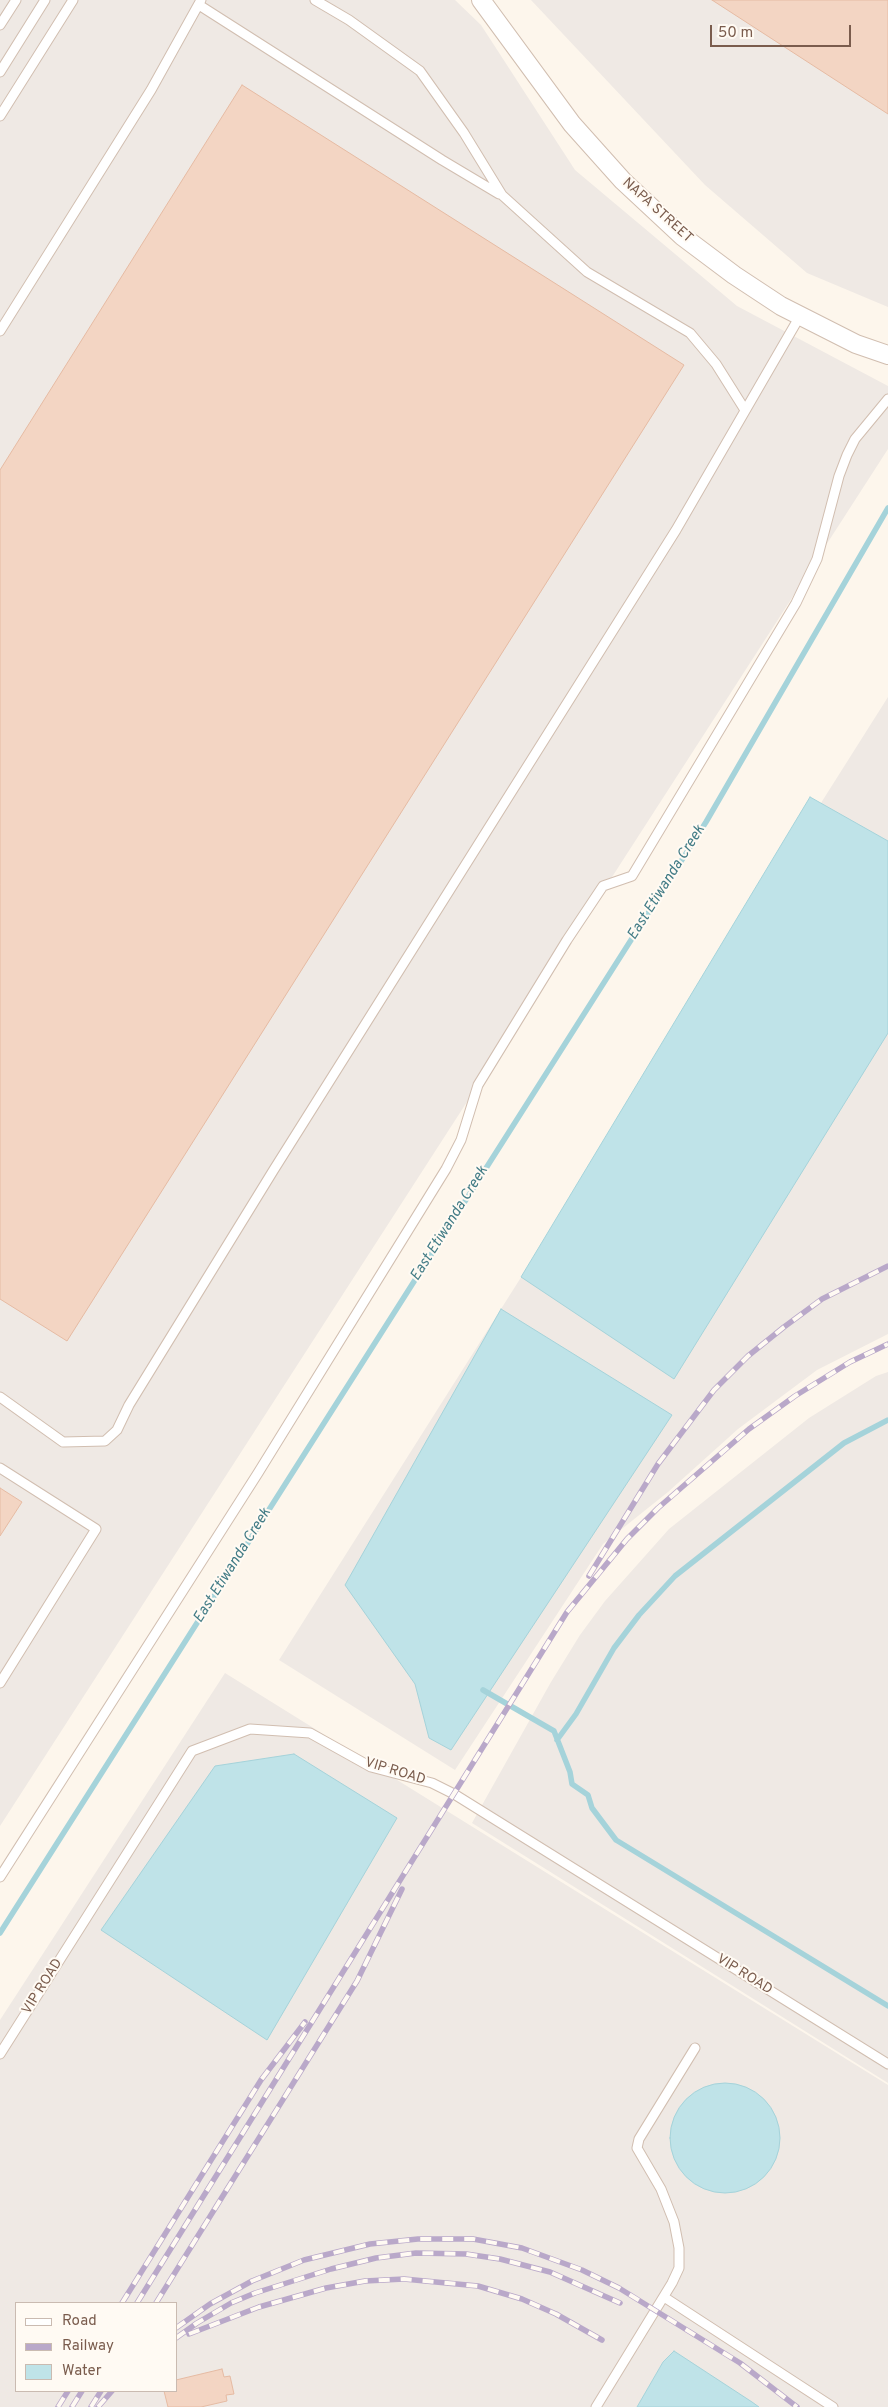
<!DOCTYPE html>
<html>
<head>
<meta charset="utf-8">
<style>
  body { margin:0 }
  #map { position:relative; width:888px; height:2407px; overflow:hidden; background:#fdf6ec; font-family:Overpass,sans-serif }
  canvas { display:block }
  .legend { position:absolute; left:15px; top:2302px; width:162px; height:90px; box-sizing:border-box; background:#fffaf3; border:1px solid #cabbb1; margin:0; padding:6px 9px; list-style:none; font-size:15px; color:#7a5c4d }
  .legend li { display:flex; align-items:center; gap:10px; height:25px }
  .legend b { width:25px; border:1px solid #cabbb1 }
  .scale { position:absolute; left:710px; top:25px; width:141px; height:22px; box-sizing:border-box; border:2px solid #7a5c4d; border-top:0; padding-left:6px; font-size:15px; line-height:18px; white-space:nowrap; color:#7a5c4d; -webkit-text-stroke:4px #fffaf3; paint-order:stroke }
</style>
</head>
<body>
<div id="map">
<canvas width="888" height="2407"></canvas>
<ul class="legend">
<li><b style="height:6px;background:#fff"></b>Road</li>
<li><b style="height:6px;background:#b9a8c9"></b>Railway</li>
<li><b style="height:14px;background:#bfe3e8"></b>Water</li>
</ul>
<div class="scale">50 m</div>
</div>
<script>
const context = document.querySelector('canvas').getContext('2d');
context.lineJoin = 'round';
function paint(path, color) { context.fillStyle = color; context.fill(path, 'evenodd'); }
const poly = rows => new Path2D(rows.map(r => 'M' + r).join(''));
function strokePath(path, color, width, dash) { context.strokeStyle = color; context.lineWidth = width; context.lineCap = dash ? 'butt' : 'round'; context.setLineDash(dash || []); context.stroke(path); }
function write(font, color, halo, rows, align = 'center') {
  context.font = font + ' Overpass,sans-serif'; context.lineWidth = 4; context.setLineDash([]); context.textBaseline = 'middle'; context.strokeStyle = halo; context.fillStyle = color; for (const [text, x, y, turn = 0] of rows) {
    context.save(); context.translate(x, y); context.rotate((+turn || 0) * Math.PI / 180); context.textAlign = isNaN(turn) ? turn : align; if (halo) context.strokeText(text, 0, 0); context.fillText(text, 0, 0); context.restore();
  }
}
paint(poly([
  [0,0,455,0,481,25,575,170,737,306,888,386,888,449,0,1826],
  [531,0,888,0,888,307,807,273,705,185],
  [888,697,888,1334,817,1370,738,1429,668,1492,603,1544,455,1770,279,1660],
  [888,1372,888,2083,472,1823,551,1682,580,1635,605,1601,669,1529,809,1418,876,1376],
  [225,1673,888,2085,888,2407,0,2407,0,2020],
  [16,2303,176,2303,176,2391,16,2391]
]), '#efe9e4');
const water = poly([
  [810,797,888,841,888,1033,674,1379,521,1277,810,797],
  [501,1309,672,1415,451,1750,429,1738,415,1684,345,1585,501,1309],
  [294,1754,397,1818,267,2040,101,1930,215,1766,294,1754],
  '670 2138a55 55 0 1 1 110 0a55 55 0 1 1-110 0Z',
  [674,2351,752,2402,759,2407,637,2407,663,2362,674,2351]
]);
paint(water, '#bfe3e8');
strokePath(water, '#a5d3da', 1);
strokePath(poly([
  [483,1690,554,1731,570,1772,572,1784,588,1795,592,1808,616,1840,888,2006],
  [557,1740,576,1714,614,1648,639,1615,675,1576,844,1443,888,1420],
  [0,1933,706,822,888,508]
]), '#a5d3da', 5.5);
const building = poly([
  [712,0,888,0,888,114,712,0],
  [242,85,684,365,67,1341,0,1299,0,470,242,85],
  [0,1488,22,1502,0,1536,0,1488],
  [222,2369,224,2377,230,2376,234,2394,226,2395,227,2401,201,2407,168,2407,164,2391,176,2391,176,2380,222,2369]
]);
paint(building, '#f3d5c3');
strokePath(building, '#e6bba3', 1);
const lane = poly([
  [315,0,349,20,420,71,464,133,502,195,587,272,690,333,716,364,745,410],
  [199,5,442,160,499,194],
  [0,25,16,0],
  [0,72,45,0],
  [0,116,73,0],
  [0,331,151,90,201,0],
  [0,1397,63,1442,105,1441,117,1430,129,1405,273,1171,676,530,800,316],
  [0,1468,96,1529,0,1683],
  [0,1877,258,1473,446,1169,461,1140,478,1085,567,940,603,886,632,876,796,603,817,559,839,476,847,455,855,439,888,399],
  [0,2054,192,1751,250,1729,310,1733,371,1767,432,1783,454,1794,888,2064],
  [664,2297,833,2407],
  [596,2407,672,2283,679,2268,679,2248,674,2222,661,2189,637,2148,639,2139,695,2048]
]);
const street = poly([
  [481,0,572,124,623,181,682,236,734,275,781,306,856,344,888,355]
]);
strokePath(lane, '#d1beb0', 11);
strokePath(street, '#d1beb0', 20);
strokePath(lane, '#fff', 9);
strokePath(street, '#fff', 18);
const rail = poly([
  [589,1576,658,1464,714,1390,748,1356,784,1327,822,1299,888,1266],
  [122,2303,261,2080,305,2022],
  [137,2303,567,1612,627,1539,658,1508,749,1429,795,1396,850,1362,888,1344],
  [156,2303,357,1981,402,1889],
  [176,2328,210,2304,252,2281,304,2260,370,2244,418,2239,473,2239,522,2248,582,2270,619,2288,740,2363,797,2407],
  [189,2334,259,2307,326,2288,365,2281,404,2279,478,2286,522,2299,556,2314,602,2340],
  [176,2338,197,2323,231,2303,255,2293,331,2269,376,2258,416,2253,466,2254,500,2259,550,2272,620,2303],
  [58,2407,68,2391],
  [72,2407,82,2391],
  [91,2407,101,2391],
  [98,2407,112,2391]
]);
strokePath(rail, '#b9a8c9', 5.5);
strokePath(rail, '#fffaf3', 4, [11]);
write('14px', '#7a5c4d', '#fffaf3', [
  ["NAPA STREET",657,211,42],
  ["VIP ROAD",395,1772,17],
  ["VIP ROAD",744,1975,32],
  ["VIP ROAD",43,1987,-58]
]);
write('italic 15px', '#437c86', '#fffaf3', [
  ["East Etiwanda Creek",667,883,-58],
  ["East Etiwanda Creek",450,1224,-58],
  ["East Etiwanda Creek",233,1566,-58]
]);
</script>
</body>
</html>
